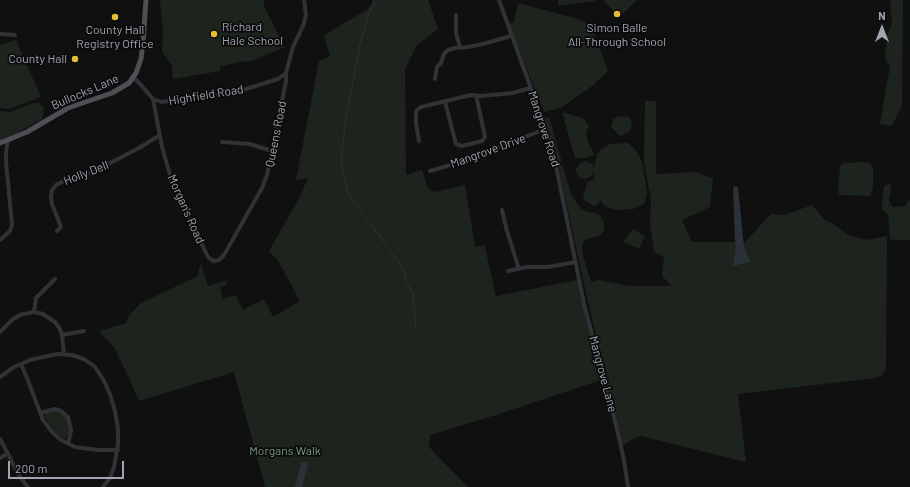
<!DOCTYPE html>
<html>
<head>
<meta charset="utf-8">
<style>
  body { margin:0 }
  #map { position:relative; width:910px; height:487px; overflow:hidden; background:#101011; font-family:Barlow,sans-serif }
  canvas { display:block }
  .north { position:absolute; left:862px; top:8px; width:40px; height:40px; -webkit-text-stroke:3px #0b0b0c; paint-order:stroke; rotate:0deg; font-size:11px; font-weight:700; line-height:16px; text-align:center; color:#a2a5b1 }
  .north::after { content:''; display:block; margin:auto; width:14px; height:18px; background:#a2a5b1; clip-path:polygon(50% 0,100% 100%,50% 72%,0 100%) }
  .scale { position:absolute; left:8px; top:461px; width:116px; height:18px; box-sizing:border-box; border:2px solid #a2a5b1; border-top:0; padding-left:5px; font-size:12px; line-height:14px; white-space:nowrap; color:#a2a5b1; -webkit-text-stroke:3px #0b0b0c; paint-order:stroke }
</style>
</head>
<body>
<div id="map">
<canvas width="910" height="487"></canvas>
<div class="north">N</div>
<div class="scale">200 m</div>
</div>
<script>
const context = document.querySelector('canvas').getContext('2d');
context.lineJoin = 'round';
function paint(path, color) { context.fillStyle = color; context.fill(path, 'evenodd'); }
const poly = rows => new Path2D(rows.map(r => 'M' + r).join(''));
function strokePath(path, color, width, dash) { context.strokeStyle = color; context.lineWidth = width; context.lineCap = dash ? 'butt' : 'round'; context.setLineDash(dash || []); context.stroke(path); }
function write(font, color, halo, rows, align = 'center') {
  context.font = font + ' Barlow,sans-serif'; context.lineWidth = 3.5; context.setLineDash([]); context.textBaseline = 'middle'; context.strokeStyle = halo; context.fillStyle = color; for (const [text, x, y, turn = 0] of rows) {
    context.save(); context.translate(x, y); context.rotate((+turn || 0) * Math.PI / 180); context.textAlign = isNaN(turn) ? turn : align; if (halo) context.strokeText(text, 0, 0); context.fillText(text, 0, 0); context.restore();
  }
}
paint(poly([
  [160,0,264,0,264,7,285,47,252,61,238,62,220,67,220,71,173,79,172,66,162,52,163,30],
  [374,0,428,0,438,29,417,45,405,69,406,175,422,170,428,188,434,192,465,185,475,247,484,245,485,247,496,296,577,280,601,380,496,415,430,435,429,447,468,487,265,487,234,372,139,401,129,378,114,347,99,331,126,323,129,315,141,303,198,276,199,269,201,264,208,286,227,280,226,285,220,287,223,299,236,295,243,310,264,299,273,317,300,301,278,261,269,251,298,200,308,178,296,180,319,61,330,56,324,36,334,29,368,9],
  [558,0,595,0,595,1,558,6],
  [605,0,637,0,619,17,604,1],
  [890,0,903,0,902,105,892,126,880,124,890,67,885,58,887,36,892,23],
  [518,3,574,18,584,22,592,28,608,71,592,86,561,108,544,112,509,24,514,21],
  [16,40,41,97,9,109,0,108,0,45],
  [645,101,656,101,656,174,695,172,713,178,710,207,682,220,692,242,745,242,771,214,784,215,812,205,826,221,832,223,849,235,866,240,887,236,886,364,885,371,881,376,875,378,738,394,746,462,641,436,634,438,622,446,584,284,553,142,543,119,549,117,571,194,581,209,585,211,599,214,604,223,604,229,601,235,585,240,582,245,583,256,591,282,598,280,630,286,672,286,662,276,664,257,654,252,650,224,651,200,644,162],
  [33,103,39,103,44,107,42,119,17,133,0,140,0,111,10,112],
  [562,112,583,118,589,126,586,133,589,145,595,155,584,158,575,158],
  [620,116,629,117,632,122,630,131,620,136,611,127,613,119],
  [628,143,635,149,642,162,647,192,645,203,633,209,615,210,605,206,600,200,598,204,594,206,583,199,587,182,594,180,594,172,592,176,584,179,578,176,575,170,580,163,586,161,592,164,594,168,597,155,601,149,610,144],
  [864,162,870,163,873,168,873,189,870,196,841,195,839,194,838,190,840,166,844,163],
  [889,184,891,185,891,189,889,200,890,204,893,207,905,206,910,199,910,240,892,240,890,238,888,214,882,210,882,205,884,187,886,185],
  [633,229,645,236,639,249,623,242],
  [58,411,68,418,70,430,66,439,64,439,56,433,44,416,47,412]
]), '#1d241e');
paint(poly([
  [735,186,738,187,744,247,750,262,733,266,736,246,735,240,733,188],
  [303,462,306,462,308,464,303,484,302,487,295,487,301,463]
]), '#2b3139');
strokePath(poly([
  [373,0,374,5,370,10,360,44,346,117,342,150,342,169,348,194,372,227,375,228,375,233,379,234,385,244,402,267,405,274,405,280,408,284,413,294,416,330]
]), '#2b3139', 1);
strokePath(poly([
  [499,0,550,141,555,161,584,304,616,425,624,460,628,487],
  [456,15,456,33,460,47],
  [0,34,15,35],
  [133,77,141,85,153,99,161,102,204,97,246,89,278,79,286,73],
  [435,79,437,67,441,63,444,54,448,50,455,48,468,47,483,44,511,36],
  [153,99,162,147,170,175,177,193,208,257,213,261,219,260,224,255,262,188,267,175,286,81,286,73,293,47,303,26,306,15,304,0],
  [445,102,456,144,462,146,482,141,485,137,476,95],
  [419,141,416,123,416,113,417,110,421,107,471,95,481,96,513,93,530,88],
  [222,142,250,144,272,151],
  [430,171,447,166,546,129],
  [502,210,507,231,519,269],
  [57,231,61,227,52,204,51,197,52,190,56,185,77,174,93,172,139,148,160,135],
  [0,240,10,231,12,225,6,162,6,152,8,140],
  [508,271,527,267,548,267,576,262],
  [34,312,36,298,55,279],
  [0,332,12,320,20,315,34,312,43,314,55,322,60,329,62,335,64,354],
  [62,335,84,331],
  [21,364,27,378,43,420,53,433,61,440,75,447,98,450,118,450],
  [0,377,14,367,30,360,57,354,72,355,84,359,95,367,103,379,110,394,115,411,118,429,118,444,114,467,110,478,103,487],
  [40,413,55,409,61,411,68,417,71,430,70,436,68,443],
  [0,439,20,477,28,487],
  [0,458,8,453]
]), '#313236', 4);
strokePath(poly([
  [0,143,27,132,68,108,112,93,129,83,136,73,141,59,143,42,146,0]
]), '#4e4e55', 5);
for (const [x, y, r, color] of [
  [617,14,4,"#e6bd34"],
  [115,17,4,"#e6bd34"],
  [214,34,4,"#e6bd34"],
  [75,59,4,"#e6bd34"]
]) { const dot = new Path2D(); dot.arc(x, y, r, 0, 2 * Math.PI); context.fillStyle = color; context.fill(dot); strokePath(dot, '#0b0b0c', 1.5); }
write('12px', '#a2a5b1', '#0b0b0c', [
  ["Richard",222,27,"left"],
  ["Hale School",222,41,"left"],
  ["Simon Balle",617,28],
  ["All-Through School",617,42],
  ["County Hall",115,30],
  ["Registry Office",115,44],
  ["County Hall",67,59,"right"]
]);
write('12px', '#a2a5b1', '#0b0b0c', [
  ["Bullocks Lane",85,92,-23],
  ["Highfield Road",206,95,-9],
  ["Mangrove Road",544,129,72],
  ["Queens Road",276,134,-79],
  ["Mangrove Drive",488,151,-20],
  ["Holly Dell",86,173,-21],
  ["Morgan's Road",186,209,66],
  ["Mangrove Lane",603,374,75]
]);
write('12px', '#7a9c80', '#0b0b0c', [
  ["Morgans Walk",285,451]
]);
</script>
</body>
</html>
